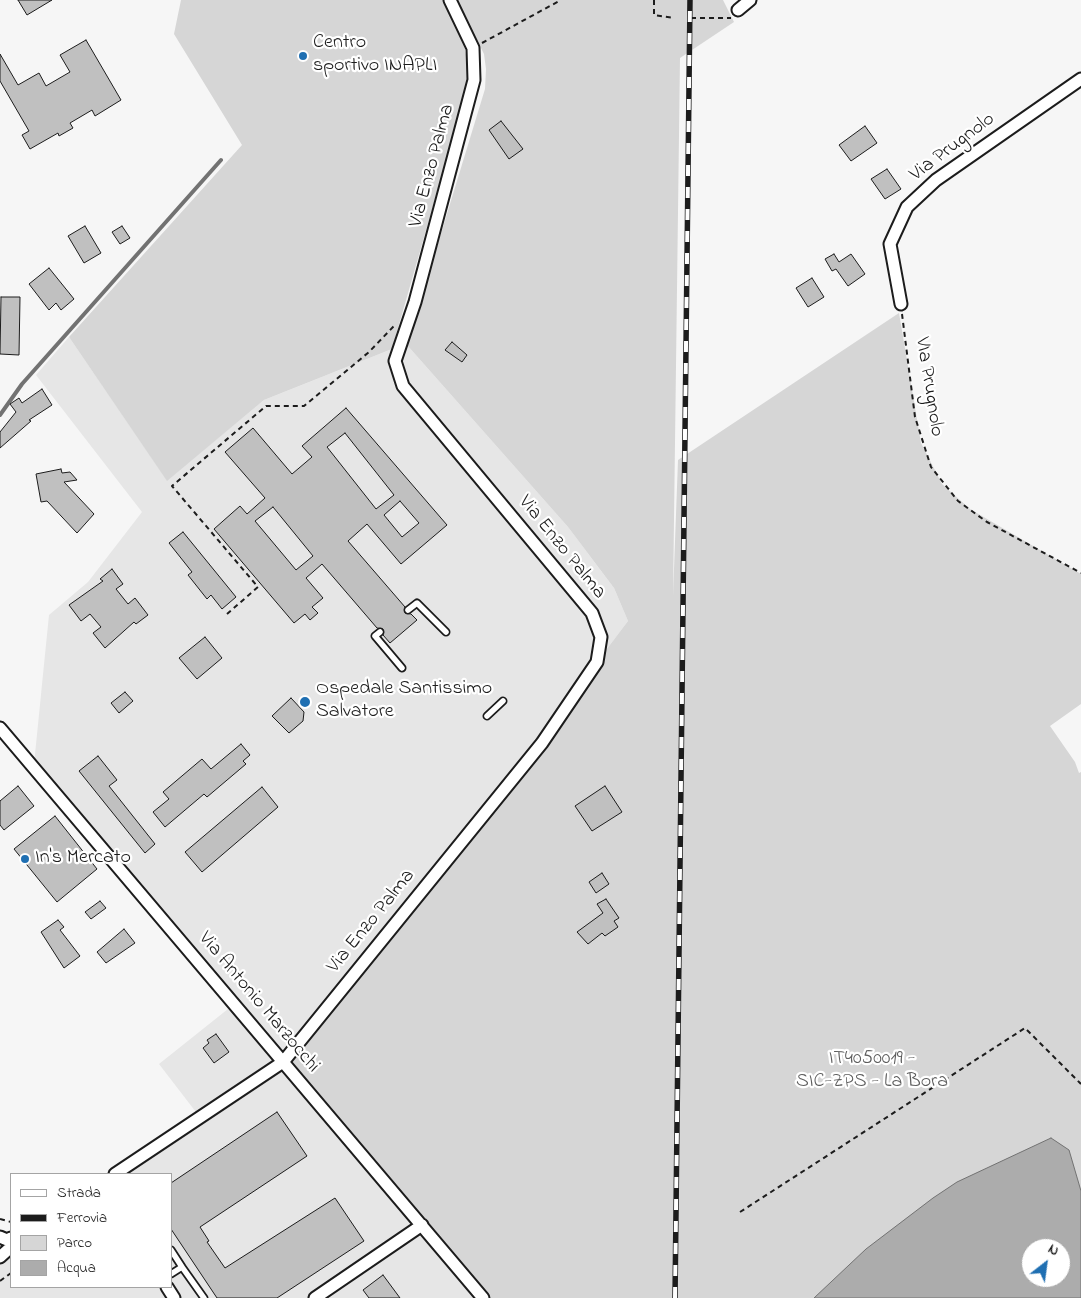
<!DOCTYPE html>
<html>
<head>
<meta charset="utf-8">
<style>
  body { margin:0 }
  #map { position:relative; width:1081px; height:1298px; overflow:hidden; background:#f6f6f6; font-family:"Indie Flower",sans-serif }
  canvas { display:block }
  .legend { position:absolute; left:10px; top:1173px; width:162px; height:115px; box-sizing:border-box; background:#fff; border:1px solid #a4a4a4; margin:0; padding:6px 9px; list-style:none; font-size:15px; color:#1c1c1c }
  .legend li { display:flex; align-items:center; gap:10px; height:25px }
  .legend b { width:25px; border:1px solid #a4a4a4 }
  .north { position:absolute; left:1021px; top:1238px; width:50px; height:50px; box-sizing:border-box; background:#fff; border:1px solid #a4a4a4; border-radius:50%; rotate:30deg; font-size:14px; font-weight:700; line-height:20px; text-align:center; color:#1c1c1c }
  .north::after { content:''; display:block; margin:auto; width:18px; height:22px; background:#1f6fb2; clip-path:polygon(50% 0,100% 100%,50% 72%,0 100%) }
</style>
</head>
<body>
<div id="map">
<canvas width="1081" height="1298"></canvas>
<ul class="legend">
<li><b style="height:6px;background:#fff"></b>Strada</li>
<li><b style="height:6px;background:#1c1c1c"></b>Ferrovia</li>
<li><b style="height:14px;background:#d6d6d6"></b>Parco</li>
<li><b style="height:14px;background:#acacac"></b>Acqua</li>
</ul>
<div class="north">N</div>
</div>
<script>
const context = document.querySelector('canvas').getContext('2d');
context.lineJoin = 'round';
function paint(path, color) { context.fillStyle = color; context.fill(path, 'evenodd'); }
const poly = rows => new Path2D(rows.map(r => 'M' + r).join(''));
function strokePath(path, color, width, dash) { context.strokeStyle = color; context.lineWidth = width; context.lineCap = dash ? 'butt' : 'round'; context.setLineDash(dash || []); context.stroke(path); }
function write(font, color, halo, rows, align = 'center') {
  context.font = font + ' "Indie Flower",sans-serif'; context.lineWidth = 4.5; context.setLineDash([]); context.textBaseline = 'middle'; context.strokeStyle = halo; context.fillStyle = color; for (const [text, x, y, turn = 0] of rows) {
    context.save(); context.translate(x, y); context.rotate((+turn || 0) * Math.PI / 180); context.textAlign = isNaN(turn) ? turn : align; if (halo) context.strokeText(text, 0, 0); context.fillText(text, 0, 0); context.restore();
  }
}
paint(poly([
  [69,337,167,480,264,400,392,349,407,345,568,527,614,588,628,621,597,662,489,1298,0,1298,0,1245,11,1238,11,1287,171,1287,171,1174,109,1174,199,1116,159,1064,238,1001,34,764,49,615,88,582,142,512,36,375]
]), '#e6e6e6');
paint(poly([
  [181,0,449,0,463,38,470,77,392,349,264,400,167,481,69,337,242,145,174,34],
  [457,0,723,0,734,22,680,58,673,596,678,460,899,313,921,443,942,484,970,509,1081,574,1081,704,1050,726,1075,762,1079,773,1081,772,1081,1298,488,1298,297,1070,288,1054,478,819,628,621,614,588,568,527,407,345,485,89,486,69,484,54],
  [1031,1248,1061,1248,1061,1278,1031,1278]
]), '#d6d6d6');
const water = poly([
  [1051,1138,1069,1150,1081,1191,1081,1298,814,1298,866,1249,933,1198,957,1182,1051,1138],
  [1031,1248,1061,1248,1061,1278,1031,1278,1031,1248]
]);
paint(water, '#acacac');
strokePath(water, '#727272', 1);
strokePath(poly([
  [0,415,22,384,221,160]
]), '#727272', 4);
const building = poly([
  [18,0,52,0,27,15,18,0],
  [86,40,121,100,95,116,92,110,70,123,73,128,59,136,58,133,30,149,22,135,29,131,0,81,0,54,18,85,39,73,46,86,70,72,60,55,86,40],
  [501,121,523,149,509,159,489,130,501,121],
  [865,126,877,143,851,161,839,145,865,126],
  [887,169,901,189,885,199,871,179,887,169],
  [85,226,101,253,84,263,68,236,85,226],
  [122,226,130,238,120,244,112,232,122,226],
  [834,254,839,262,851,254,865,274,848,286,836,269,832,271,825,259,834,254],
  [49,268,74,299,61,310,56,303,49,310,29,284,49,268],
  [812,278,824,297,808,307,796,288,812,278],
  [1,297,20,297,19,355,0,354,1,297],
  [452,342,467,355,462,362,445,350,452,342],
  [42,389,52,405,29,420,31,421,0,448,0,432,16,412,10,404,19,398,22,403,42,389],
  [346,408,447,525,401,564,367,524,348,541,405,607,405,613,411,614,417,620,390,643,383,635,383,629,377,628,322,564,306,578,323,598,312,607,318,613,310,620,305,614,294,623,214,529,240,506,247,514,265,498,225,452,253,428,292,474,312,457,302,446,346,408],
  [345,433,394,495,376,509,327,447,345,433],
  [400,501,419,523,402,537,384,515,400,501],
  [273,507,313,556,296,570,255,521,273,507],
  [61,469,62,473,70,472,77,480,64,482,94,514,77,533,47,501,41,502,36,474,61,469],
  [183,532,236,597,222,609,211,595,207,599,188,575,192,572,169,543,183,532],
  [112,569,123,584,116,589,128,604,135,598,148,615,136,624,134,622,105,648,93,633,101,627,90,614,81,621,69,605,103,581,100,579,112,569],
  [205,637,222,658,197,679,179,658,205,637],
  [125,692,133,701,119,713,111,703,125,692],
  [291,698,304,712,303,721,289,733,272,716,291,698],
  [241,744,250,755,243,761,246,764,207,797,204,794,165,827,153,812,169,799,163,792,202,759,211,769,241,744],
  [98,756,117,780,109,786,155,844,145,853,79,771,98,756],
  [18,786,34,806,4,830,0,825,0,801,18,786],
  [605,786,622,812,592,831,575,806,605,786],
  [262,787,278,807,202,872,185,852,262,787],
  [55,816,97,869,57,902,14,849,55,816],
  [602,873,609,884,596,893,589,882,602,873],
  [606,899,619,918,614,921,618,927,605,936,602,933,588,944,577,932,603,913,597,904,606,899],
  [100,901,106,908,91,919,85,912,100,901],
  [58,920,64,927,60,930,80,956,64,968,41,932,58,920],
  [124,929,135,943,106,963,97,952,124,929],
  [216,1034,229,1052,214,1063,203,1048,209,1043,207,1040,216,1034],
  [277,1112,307,1156,200,1227,209,1241,207,1242,225,1268,335,1198,364,1241,277,1298,217,1298,171,1229,171,1183,277,1112],
  [383,1275,400,1298,369,1298,363,1290,383,1275]
]);
paint(building, '#c0c0c0');
strokePath(building, '#1c1c1c', 1);
const lane = poly([
  [408,610,417,603,446,632],
  [380,632,375,636,402,668],
  [487,716,503,701],
  [171,1250,182,1267,171,1274],
  [182,1267,204,1298]
]);
const street = poly([
  [738,10,750,0],
  [901,304,890,244,907,207,936,180,1081,79],
  [0,728,483,1298],
  [115,1174,283,1062,542,743,597,662,601,637,592,613,403,386,395,361,415,302,474,80,473,48,450,0],
  [0,1237,7,1240,11,1238],
  [0,1257,11,1247],
  [167,1287,174,1298],
  [315,1298,422,1225]
]);
strokePath(lane, '#1c1c1c', 9);
strokePath(street, '#1c1c1c', 15);
strokePath(poly([
  [654,0,654,15,674,18],
  [691,18,731,18],
  [482,43,561,0],
  [902,314,915,417,931,467,958,501,987,522,1081,573],
  [227,614,258,587,172,486,266,406,304,406,369,352,394,326],
  [740,1212,1025,1028,1081,1084],
  [0,1219,11,1222],
  [0,1281,11,1273]
]), '#1c1c1c', 2, [5, 4]);
strokePath(lane, '#fff', 5.5);
strokePath(street, '#fff', 11);
const rail = poly([
  [675,1298,690,0]
]);
strokePath(rail, '#1c1c1c', 5.5);
strokePath(rail, '#fff', 4, [11]);
for (const [x, y, r, color] of [
  [303,56,5,"#1f6fb2"],
  [305,702,6,"#1f6fb2"],
  [25,859,5,"#1f6fb2"]
]) { const dot = new Path2D(); dot.arc(x, y, r, 0, 2 * Math.PI); context.fillStyle = color; context.fill(dot); strokePath(dot, '#fff', 2); }
write('20px', '#1c1c1c', '#fff', [
  ["Centro",313,44],
  ["sportivo INAPLI",313,67],
  ["Ospedale Santissimo",316,690],
  ["Salvatore",316,713],
  ["In's Mercato",35,859]
], 'left');
write('20px', '#1c1c1c', '#fff', [
  ["Via Prugnolo",953,148,-37],
  ["Via Enzo Palma",433,166,-75],
  ["VIa Prugnolo",928,387,81],
  ["Via Enzo Palma",561,548,51],
  ["Via Enzo Palma",372,922,-51],
  ["Via Antonio Marzocchi",258,1003,50]
]);
write('20px', '#5d5d5d', '#fff', [
  ["IT4050019 -",872,1060],
  ["SIC-ZPS - La Bora",872,1083]
]);
</script>
</body>
</html>
